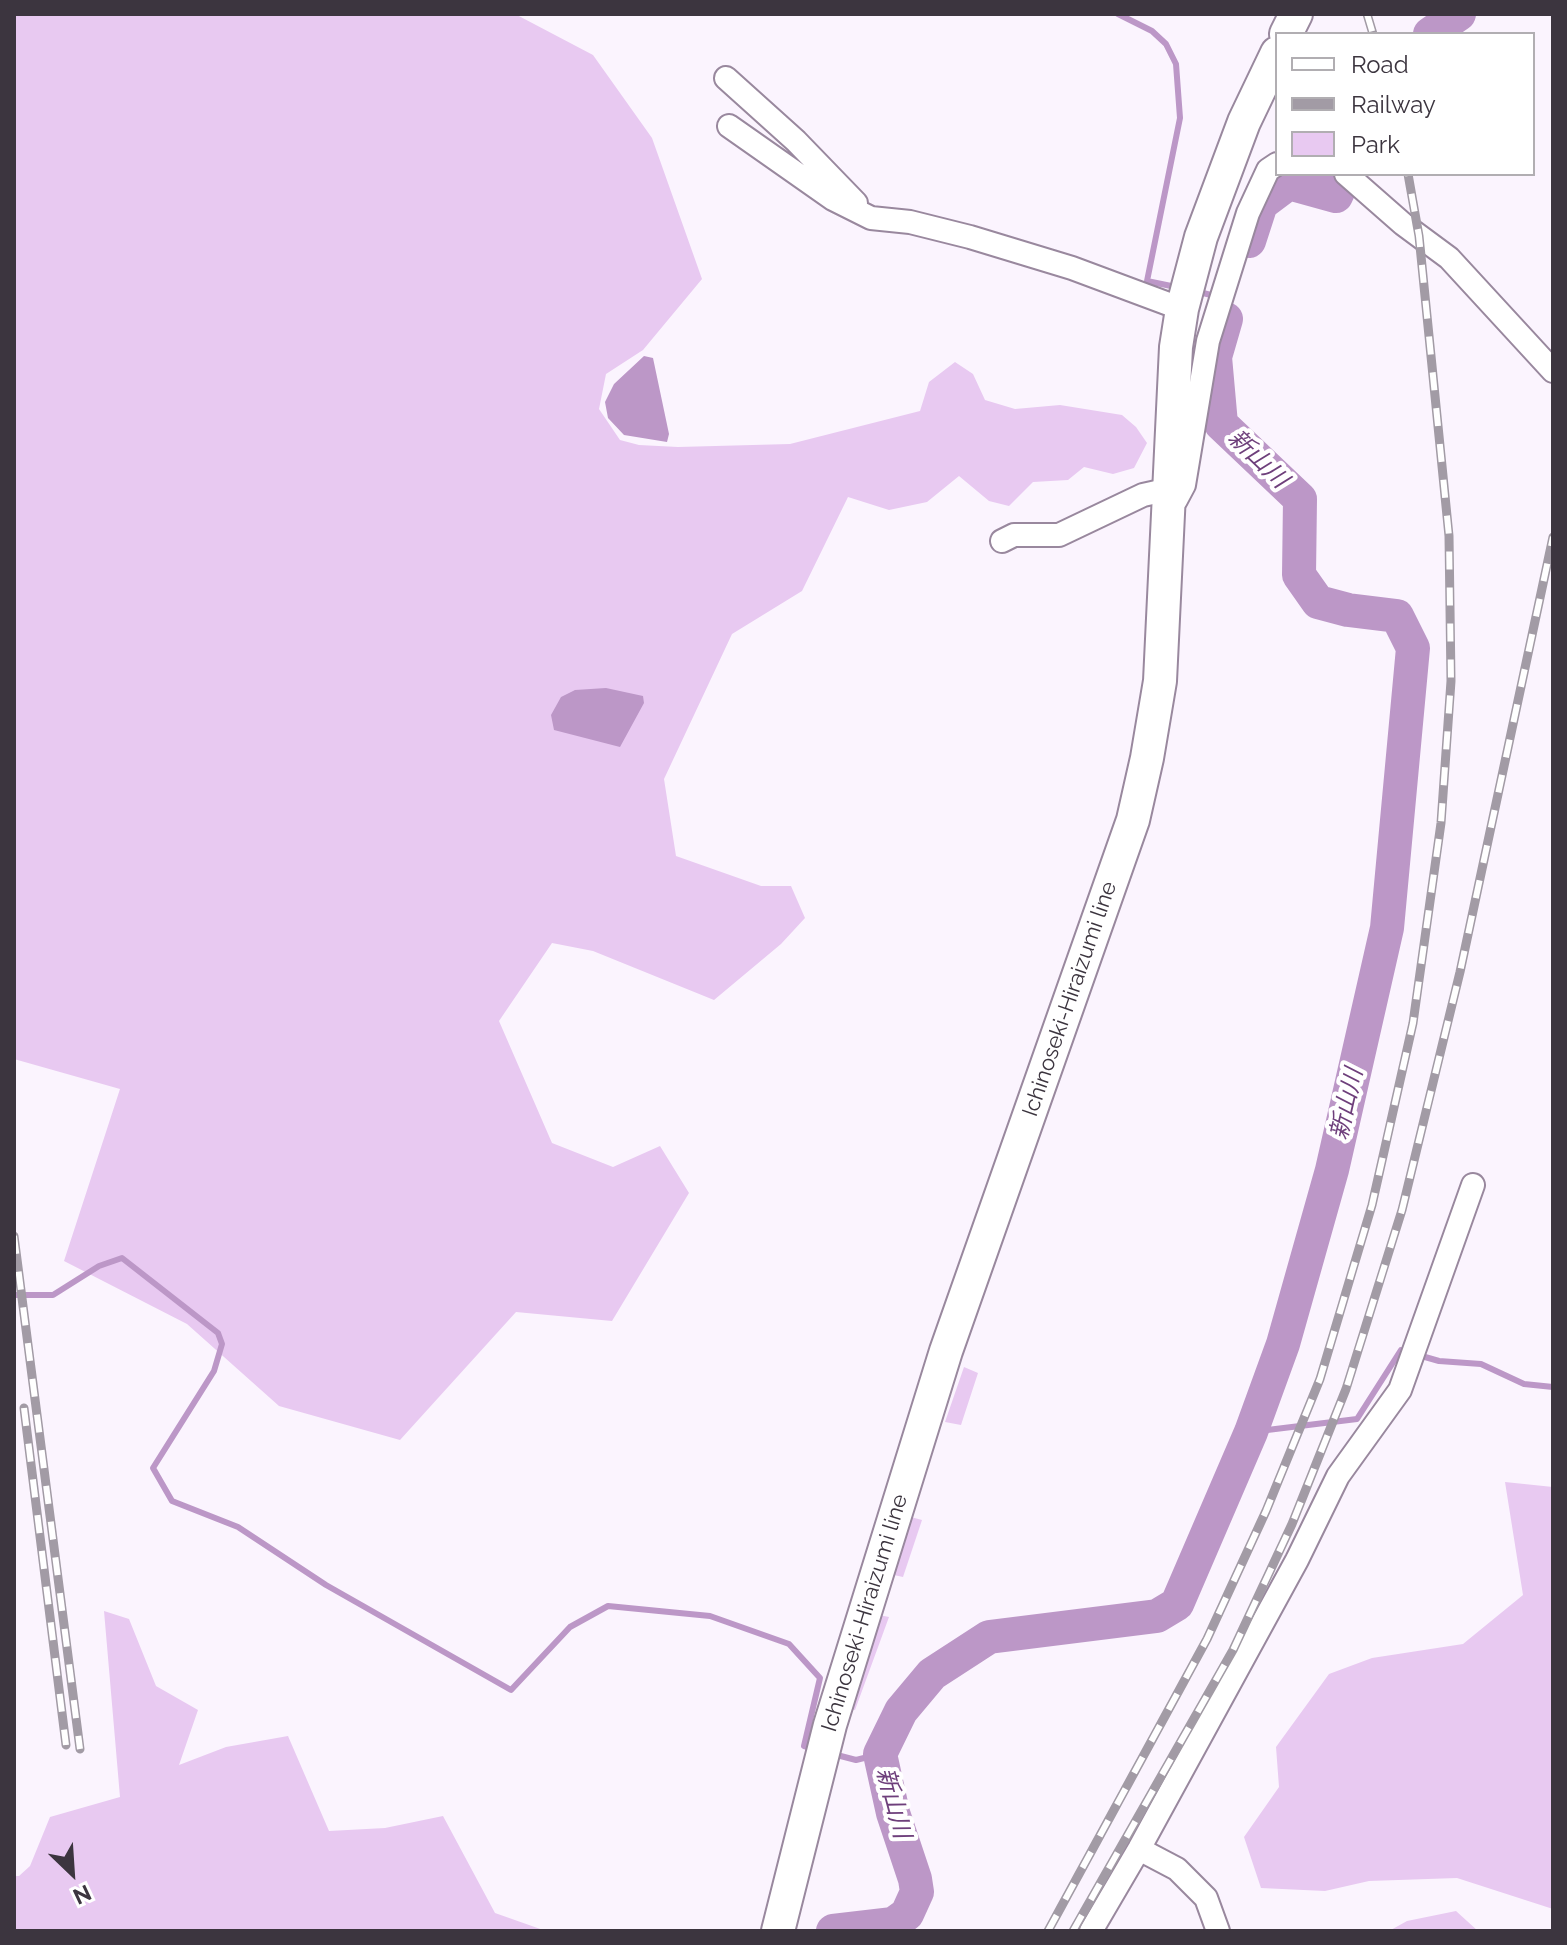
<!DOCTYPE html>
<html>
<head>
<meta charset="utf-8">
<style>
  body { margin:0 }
  #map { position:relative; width:1567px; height:1945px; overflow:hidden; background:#fbf4fe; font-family:Raleway,sans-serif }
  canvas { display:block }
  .frame { position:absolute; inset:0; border:16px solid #3c353f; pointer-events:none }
  .legend { position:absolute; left:1275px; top:32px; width:260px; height:144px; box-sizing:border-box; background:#fff; border:2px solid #b1aeb2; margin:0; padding:10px 14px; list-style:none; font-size:24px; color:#3c353f }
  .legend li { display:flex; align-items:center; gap:16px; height:40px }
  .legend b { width:40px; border:2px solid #b1aeb2 }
  .north { position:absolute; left:32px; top:1833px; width:80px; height:80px; -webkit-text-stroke:6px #fff; paint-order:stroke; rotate:155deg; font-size:22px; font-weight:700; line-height:32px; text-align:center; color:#3c353f }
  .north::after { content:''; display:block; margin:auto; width:28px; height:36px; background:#3c353f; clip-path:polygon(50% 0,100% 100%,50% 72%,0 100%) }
</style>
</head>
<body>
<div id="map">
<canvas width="1567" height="1945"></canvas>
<div class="frame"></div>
<ul class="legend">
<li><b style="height:10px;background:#fff"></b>Road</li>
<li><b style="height:10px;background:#a29ba5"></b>Railway</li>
<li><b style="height:22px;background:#e8c9f1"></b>Park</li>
</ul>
<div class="north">N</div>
</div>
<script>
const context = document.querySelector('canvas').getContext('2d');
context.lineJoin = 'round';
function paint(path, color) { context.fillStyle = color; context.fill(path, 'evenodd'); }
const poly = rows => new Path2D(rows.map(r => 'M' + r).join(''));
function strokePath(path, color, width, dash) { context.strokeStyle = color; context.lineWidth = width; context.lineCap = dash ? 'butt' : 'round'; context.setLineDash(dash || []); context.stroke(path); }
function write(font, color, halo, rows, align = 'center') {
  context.font = font + ' Raleway,"Noto Sans JP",sans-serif'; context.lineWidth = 8; context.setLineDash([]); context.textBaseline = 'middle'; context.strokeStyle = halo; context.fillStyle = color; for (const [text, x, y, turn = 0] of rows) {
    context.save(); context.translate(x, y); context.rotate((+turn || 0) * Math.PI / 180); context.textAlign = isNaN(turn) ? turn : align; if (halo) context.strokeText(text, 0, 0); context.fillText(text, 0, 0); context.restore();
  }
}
paint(poly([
  [14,14,515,14,593,55,652,138,702,279,643,350,606,374,599,409,620,440,639,445,678,447,790,444,920,411,929,382,955,362,973,374,985,400,1015,409,1060,405,1122,415,1136,427,1147,443,1134,468,1113,474,1084,467,1068,480,1033,482,1009,506,989,501,959,476,927,502,889,510,848,497,802,591,732,634,664,779,676,856,761,886,791,886,805,918,781,944,714,1000,593,951,552,943,499,1021,552,1143,613,1167,660,1146,689,1193,612,1321,516,1312,400,1440,279,1406,187,1324,64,1261,120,1089,14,1059],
  [964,1367,978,1373,961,1425,945,1422],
  [1505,1482,1553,1487,1553,1909,1457,1878,1369,1881,1325,1891,1261,1888,1244,1837,1279,1787,1276,1747,1329,1674,1372,1658,1463,1644,1523,1595],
  [907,1516,922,1520,903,1577,889,1574],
  [104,1611,129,1619,156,1686,198,1710,179,1765,226,1747,288,1736,329,1831,385,1828,443,1816,495,1913,546,1931,14,1931,14,1876,19,1876,30,1866,50,1817,120,1797],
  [879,1615,889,1617,855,1710,850,1709],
  [1456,1911,1478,1931,1389,1931,1407,1921]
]), '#e8c9f1');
paint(poly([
  [644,356,653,358,669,434,667,442,624,435,608,418,605,402,614,384],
  [606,688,643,696,644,703,620,747,554,730,551,715,561,697,575,690]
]), '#bc97c7');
strokePath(poly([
  [1118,14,1152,31,1166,44,1176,64,1180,118,1147,281,1176,287],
  [1195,291,1219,297],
  [14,1295,53,1295,99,1266,122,1258,218,1333,222,1344,214,1371,153,1468,172,1501,238,1527,326,1585,511,1690,570,1627,608,1606,710,1616,789,1644,820,1678,804,1746,815,1749],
  [1418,1355,1439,1361,1481,1364,1524,1384,1553,1387],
  [1251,1432,1357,1419,1401,1350,1407,1352],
  [833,1754,856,1760,880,1754]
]), '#bc97c7', 6);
strokePath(poly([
  [1430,34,1459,14],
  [1249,241,1261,204,1289,183,1336,196,1346,174],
  [833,1931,893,1924,907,1914,917,1892,915,1879,893,1813,880,1754,901,1711,932,1674,989,1637,1157,1616,1177,1604,1251,1432,1283,1344,1332,1170,1387,928,1413,648,1397,616,1348,610,1318,602,1299,575,1300,499,1221,424,1215,357,1226,319]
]), '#bc97c7', 34);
const minor = poly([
  [726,78,796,141,856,203],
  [729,126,833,199,871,218,910,222,970,237,1072,268,1182,309],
  [1346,174,1403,224,1449,258,1553,371],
  [1176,500,1184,485,1208,341,1248,213,1268,170,1277,164],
  [1002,541,1014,535,1059,535,1143,495,1170,489],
  [1139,1849,1177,1869,1206,1898,1218,1931],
  [1091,1931,1139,1849,1297,1560,1338,1476,1400,1390,1473,1185]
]);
const secondary = poly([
  [1286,34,1296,14],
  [778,1931,830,1725,946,1351,1133,820,1147,758,1160,681,1176,347,1182,309,1201,237,1244,122,1277,53]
]);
strokePath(minor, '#99889e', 26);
strokePath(secondary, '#99889e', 36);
strokePath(minor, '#fff', 22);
strokePath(secondary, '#fff', 32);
const rail = poly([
  [1367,14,1373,34],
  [14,1236,80,1749],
  [24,1408,66,1745],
  [1048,1931,1207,1639,1266,1511,1320,1379,1372,1205,1413,1023,1441,823,1451,681,1449,536,1419,236,1408,174],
  [1073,1931,1233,1650,1292,1524,1346,1389,1402,1210,1460,972,1553,537]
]);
strokePath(rail, '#a29ba5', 9);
strokePath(rail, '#fff', 6, [18]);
write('22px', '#3c353f', '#fff', [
  ["Ichinoseki-Hiraizumi line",1070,999,-71],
  ["Ichinoseki-Hiraizumi line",865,1613,-73]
]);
write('italic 24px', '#6e3f7b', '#fff', [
  ["新山川",1258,459,44],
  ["新山川",1347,1104,-77],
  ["新山川",893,1803,75]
]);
</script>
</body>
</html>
